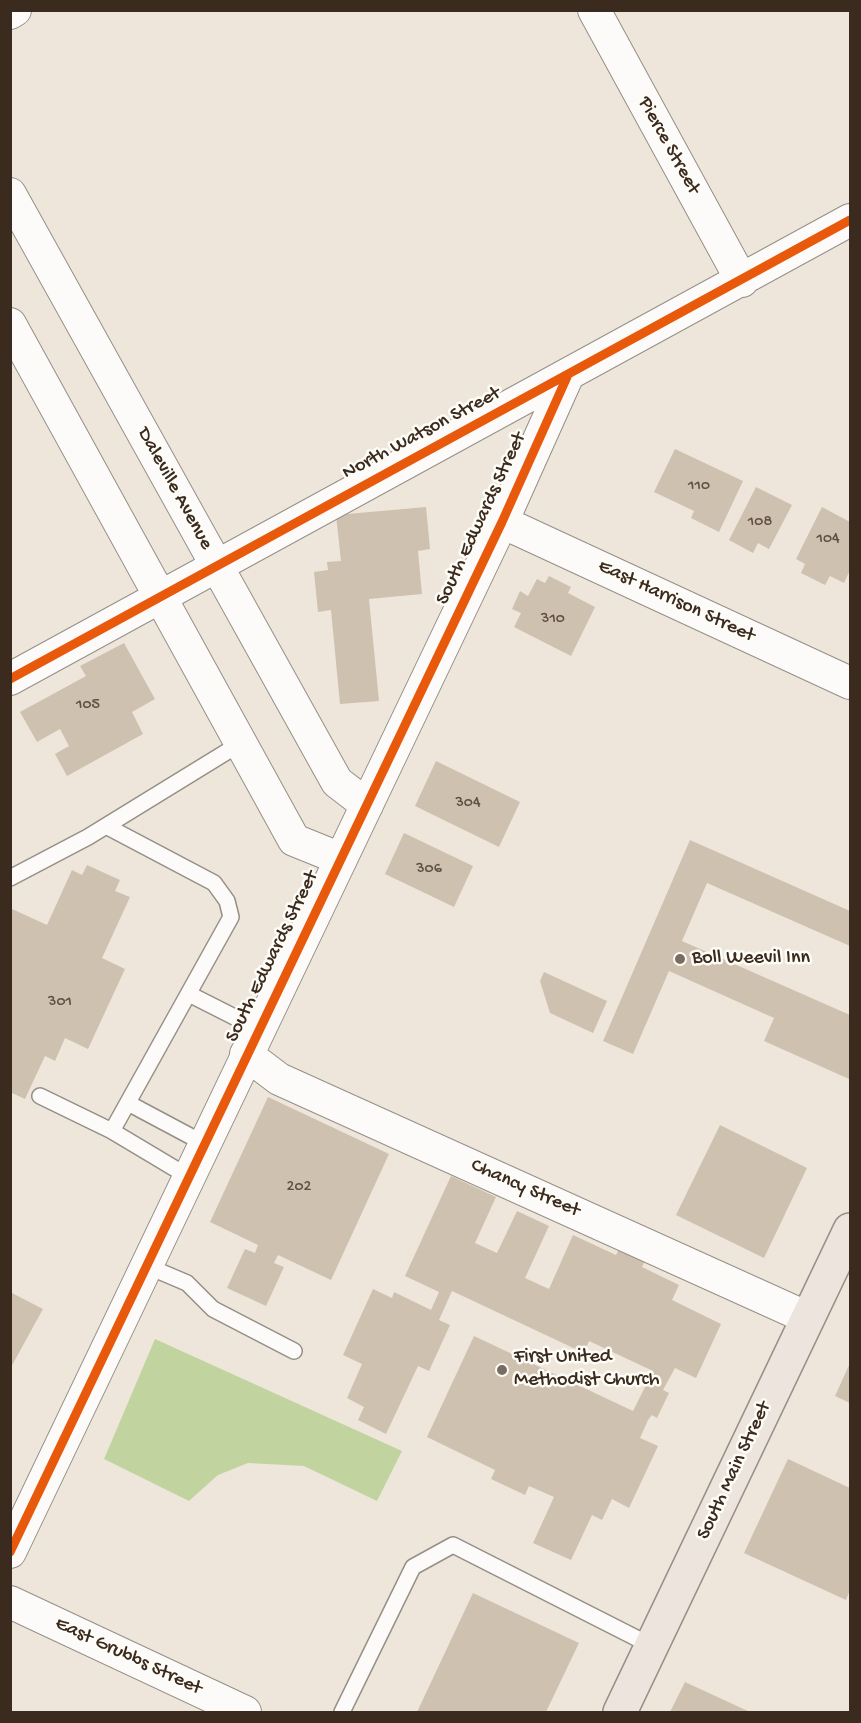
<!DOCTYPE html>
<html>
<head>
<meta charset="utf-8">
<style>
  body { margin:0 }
  #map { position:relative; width:861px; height:1723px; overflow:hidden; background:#eee6da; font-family:"Gochi Hand",sans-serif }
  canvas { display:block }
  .frame { position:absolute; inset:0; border:12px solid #3b2a1e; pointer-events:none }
</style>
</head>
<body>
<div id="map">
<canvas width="861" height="1723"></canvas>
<div class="frame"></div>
</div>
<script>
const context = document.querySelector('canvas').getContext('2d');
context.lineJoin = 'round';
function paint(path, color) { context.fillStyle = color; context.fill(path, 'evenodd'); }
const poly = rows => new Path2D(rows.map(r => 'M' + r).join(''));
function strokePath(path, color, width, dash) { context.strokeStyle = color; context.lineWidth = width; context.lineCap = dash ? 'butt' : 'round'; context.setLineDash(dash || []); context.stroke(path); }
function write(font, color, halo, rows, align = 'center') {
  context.font = font + ' "Gochi Hand",sans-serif'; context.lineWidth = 5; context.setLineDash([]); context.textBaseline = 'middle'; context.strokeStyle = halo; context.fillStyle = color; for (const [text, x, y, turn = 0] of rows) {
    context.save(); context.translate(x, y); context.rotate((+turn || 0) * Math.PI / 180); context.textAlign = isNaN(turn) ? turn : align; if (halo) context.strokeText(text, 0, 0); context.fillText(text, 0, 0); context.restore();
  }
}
paint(poly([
  [155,1339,402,1451,377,1501,304,1466,248,1463,218,1475,189,1501,104,1459]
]), '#c1d4a0');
paint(poly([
  [675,449,743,481,719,532,691,518,694,511,654,492],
  [756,487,792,505,769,549,758,543,753,553,729,540],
  [426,507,430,549,418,551,422,594,369,599,379,701,340,704,331,610,318,612,314,572,328,570,327,562,341,561,336,515],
  [822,507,850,522,850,570,844,583,830,576,825,585,801,573,805,564,796,559],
  [549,576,571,587,568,593,595,607,571,656,514,627,521,613,512,609,520,591,528,596,537,579,545,583],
  [124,643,155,699,132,712,143,734,67,776,55,754,69,746,60,729,37,742,20,712,86,676,80,666],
  [436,761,520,802,499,847,415,806],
  [404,833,473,866,454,907,385,874],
  [690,840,850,911,850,946,707,883,682,941,850,1015,849,1079,764,1041,774,1018,669,971,633,1054,603,1041],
  [87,865,120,880,115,891,130,897,102,958,125,969,88,1049,65,1038,55,1061,45,1056,25,1099,10,1092,10,908,47,925,72,870,82,875],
  [544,972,607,1001,593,1033,550,1013,540,981],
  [268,1097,389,1154,331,1280,278,1255,274,1263,284,1267,266,1306,227,1288,245,1249,255,1253,258,1245,210,1222],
  [720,1125,807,1168,764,1258,676,1215],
  [451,1176,496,1197,475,1243,497,1253,517,1211,549,1226,525,1278,549,1289,573,1235,616,1255,621,1245,647,1257,642,1267,679,1285,672,1300,721,1324,696,1378,675,1368,663,1390,669,1393,657,1418,652,1415,648,1420,640,1438,658,1446,629,1508,612,1499,602,1520,592,1515,571,1560,533,1543,554,1497,529,1486,525,1495,491,1479,495,1470,427,1437,474,1336,633,1411,653,1371,589,1341,584,1353,452,1291,439,1320,450,1325,429,1371,418,1366,386,1434,358,1420,364,1407,347,1398,362,1364,343,1355,373,1289,392,1298,394,1292,431,1310,439,1292,405,1276],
  [10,1292,43,1309,10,1369],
  [850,1363,850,1403,835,1396],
  [788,1459,850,1488,850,1590,846,1600,744,1553],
  [473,1593,579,1643,546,1712,417,1712],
  [685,1682,750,1712,670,1712]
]), '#cfc1b0');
const lane = poly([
  [106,826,214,883,227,901,231,917,112,1131],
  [10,878,88,837,241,743],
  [189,994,258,1029],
  [40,1096,112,1131,189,1177],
  [128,1103,205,1144],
  [147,1266,187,1283,213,1309,294,1351],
  [342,1712,413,1567,453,1545,652,1646]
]);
const street = poly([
  [594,10,742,281],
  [10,13,15,10],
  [10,194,337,782,367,805],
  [10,324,294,840,341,859],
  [502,522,850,683],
  [10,679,850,220],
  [246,1054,279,1079,808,1318],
  [10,1552,502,522,567,377],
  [10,1602,245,1712]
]);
const primary = poly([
  [620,1712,850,1230]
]);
strokePath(lane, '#958f87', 18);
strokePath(street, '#958f87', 34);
strokePath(primary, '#958f87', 36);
strokePath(lane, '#fcfbf9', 15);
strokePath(street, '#fcfbf9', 32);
strokePath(primary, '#ede5dd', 33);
strokePath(poly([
  [10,679,850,220],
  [10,1552,502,522,567,377]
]), '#e8590c', 9);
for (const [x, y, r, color] of [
  [680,959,6,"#7a6c60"],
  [502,1370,6,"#7a6c60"]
]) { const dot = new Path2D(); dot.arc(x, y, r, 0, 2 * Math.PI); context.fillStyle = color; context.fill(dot); strokePath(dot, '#fdfcf7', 2); }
write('16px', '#605042', null, [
  ["110",699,487],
  ["108",760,523],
  ["104",828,540],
  ["310",553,620],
  ["105",88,706],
  ["304",468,804],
  ["306",429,870],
  ["301",60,1003],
  ["202",299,1188]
]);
write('20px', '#3b2a1e', '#fdfcf7', [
  ["Pierce Street",668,146,61],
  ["North Watson Street",422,434,-28],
  ["Daleville Avenue",174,489,61],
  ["South Edwards Street",482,519,-65],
  ["East Harrison Street",676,602,25],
  ["South Edwards Street",273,957,-64],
  ["Chancy Street",525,1189,24],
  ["South Main Street",735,1471,-65],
  ["East Grubbs Street",128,1657,25]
]);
write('20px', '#3b2a1e', '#fdfcf7', [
  ["Boll Weevil Inn",692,959],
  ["First United",514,1358],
  ["Methodist Church",514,1381]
], 'left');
</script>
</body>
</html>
